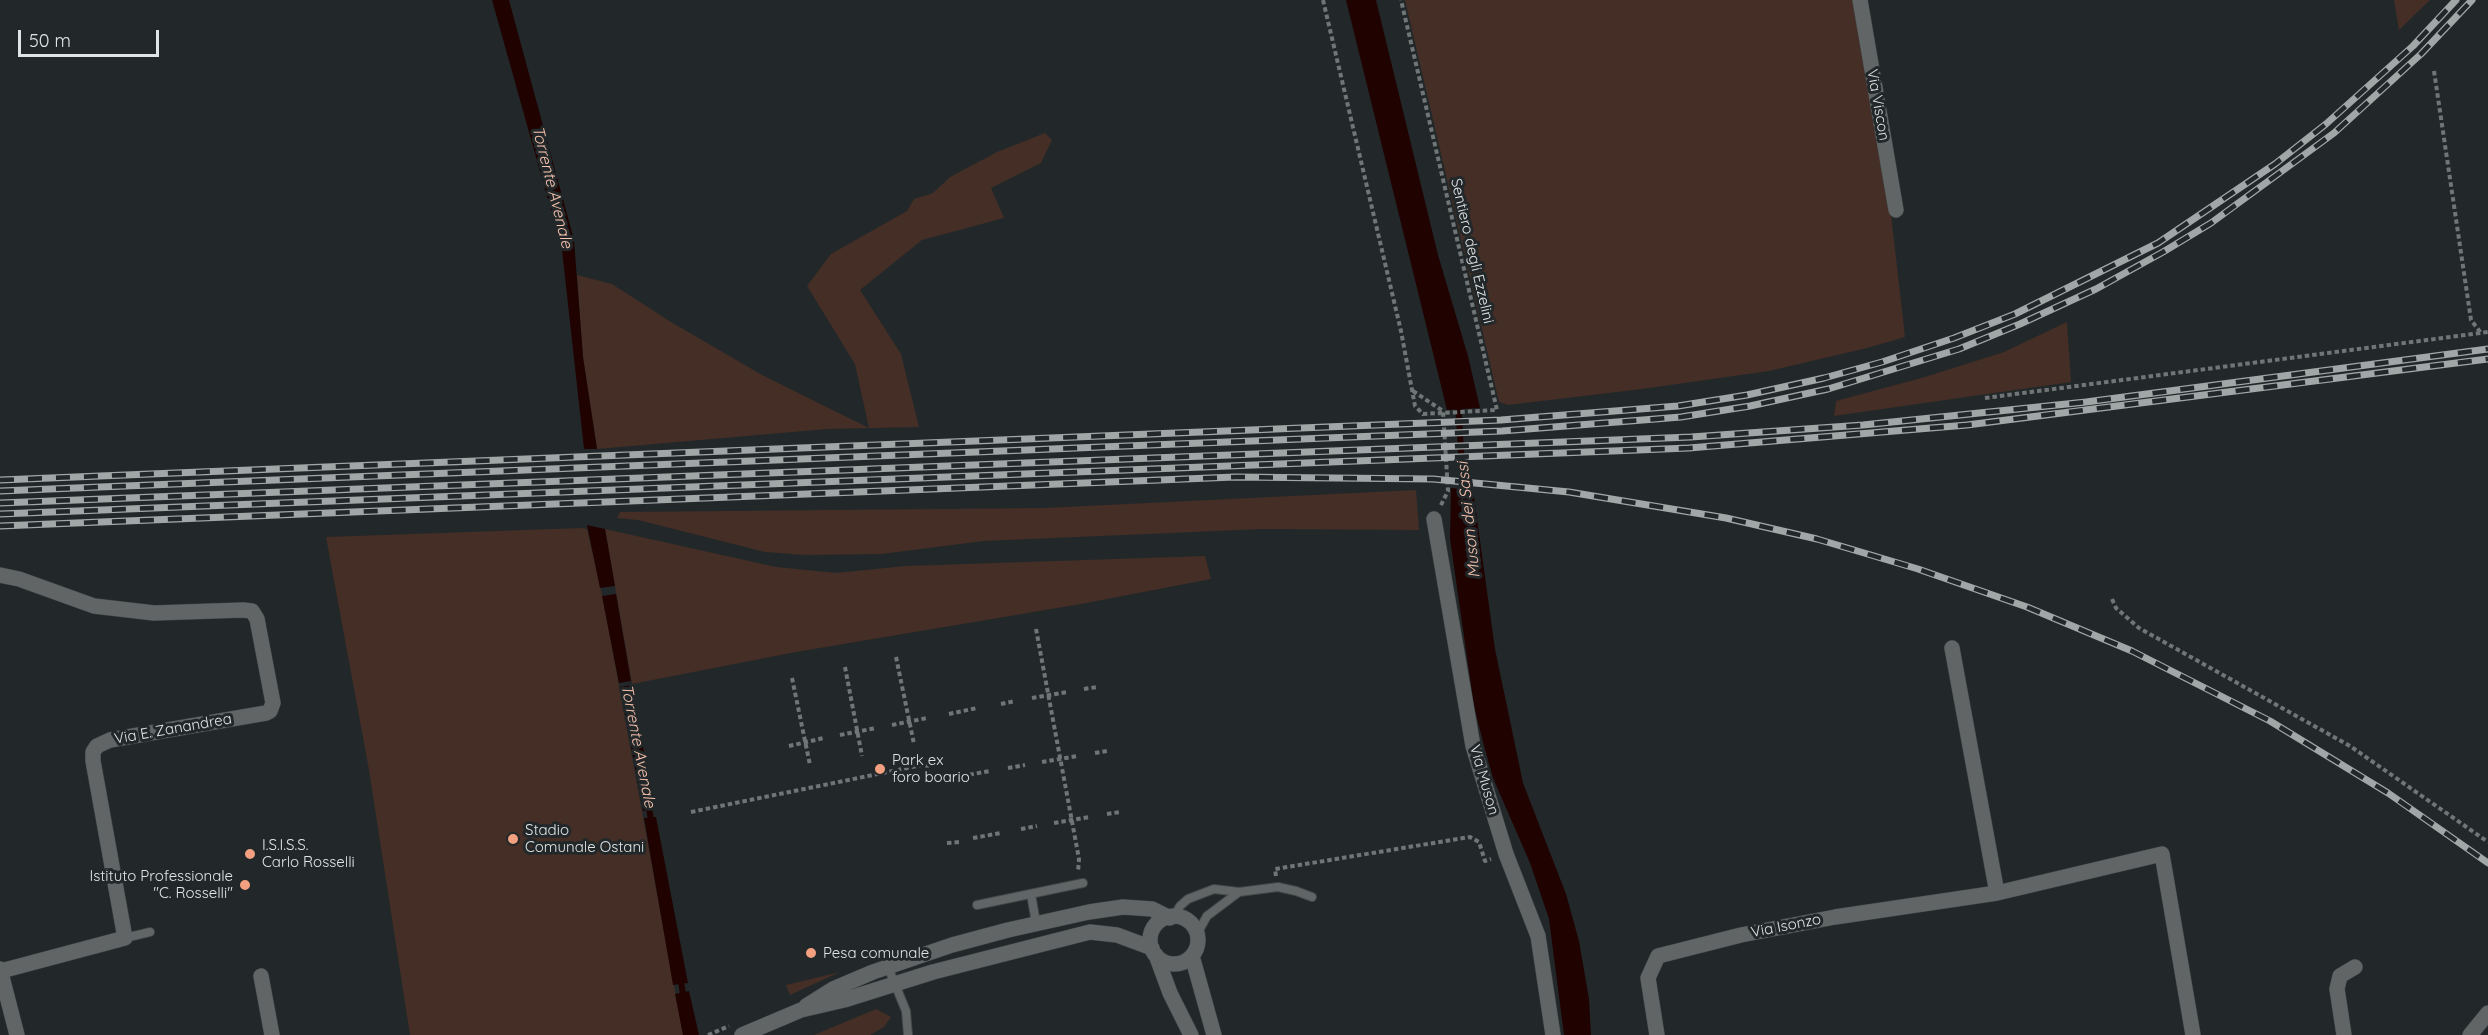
<!DOCTYPE html>
<html>
<head>
<meta charset="utf-8">
<style>
  body { margin:0 }
  #map { position:relative; width:2488px; height:1035px; overflow:hidden; background:#22282a; font-family:Quicksand,sans-serif }
  canvas { display:block }
  .scale { position:absolute; left:18px; top:30px; width:141px; height:27px; box-sizing:border-box; border:3px solid #e0e4e5; border-top:0; padding-left:8px; font-size:18px; line-height:21px; white-space:nowrap; color:#e0e4e5; -webkit-text-stroke:4px #22282a; paint-order:stroke }
</style>
</head>
<body>
<div id="map">
<canvas width="2488" height="1035"></canvas>
<div class="scale">50 m</div>
</div>
<script>
const context = document.querySelector('canvas').getContext('2d');
context.lineJoin = 'round';
function paint(path, color) { context.fillStyle = color; context.fill(path, 'evenodd'); }
const poly = rows => new Path2D(rows.map(r => 'M' + r).join(''));
function strokePath(path, color, width, dash) { context.strokeStyle = color; context.lineWidth = width; context.lineCap = dash ? 'butt' : 'round'; context.setLineDash(dash || []); context.stroke(path); }
function write(font, color, halo, rows, align = 'center') {
  context.font = font + ' Quicksand,sans-serif'; context.lineWidth = 6; context.setLineDash([]); context.textBaseline = 'middle'; context.strokeStyle = halo; context.fillStyle = color; for (const [text, x, y, turn = 0] of rows) {
    context.save(); context.translate(x, y); context.rotate((+turn || 0) * Math.PI / 180); context.textAlign = isNaN(turn) ? turn : align; if (halo) context.strokeText(text, 0, 0); context.fillText(text, 0, 0); context.restore();
  }
}
paint(poly([
  [1405,0,1855,0,1891,214,1905,337,1867,348,1769,371,1642,389,1508,405,1499,402],
  [2394,0,2430,0,2399,30],
  [1045,133,1052,140,1041,163,991,188,1004,218,922,240,860,290,901,354,919,427,827,429,597,449,583,357,577,275,612,284,671,322,762,375,869,428,855,364,807,286,831,254,907,211,914,199,933,193,950,177,997,152],
  [2067,322,2071,382,1834,416,1836,401,1925,377,2004,352],
  [1416,490,1419,530,1263,529,984,541,881,554,805,555,765,552,638,520,617,518,620,512,1045,508],
  [582,528,587,529,603,599,683,1035,410,1035,369,770,326,537],
  [605,529,776,567,836,573,906,566,1205,556,1211,579,1081,604,796,652,632,684],
  [840,972,790,995,786,985],
  [876,1009,891,1017,884,1027,870,1035,814,1035]
]), '#442e25');
paint(poly([
  [492,0,509,0,574,240,583,357,597,449,584,449,562,250],
  [1346,0,1376,0,1438,255,1468,356,1480,408,1447,410],
  [1451,488,1473,490,1495,649,1523,783,1566,894,1579,941,1589,999,1591,1035,1564,1035,1549,919,1530,863,1493,778,1484,746,1474,706,1450,539],
  [587,525,605,529,615,586,600,588],
  [616,594,631,681,619,683,602,596],
  [632,685,654,809,643,811,620,687],
  [656,817,688,983,673,985,644,818],
  [689,991,699,1035,683,1035,675,994]
]), '#200300');
strokePath(poly([
  [1458,404,1464,496],
  [648,803,652,825],
  [680,977,684,999]
]), '#200300', 6);
const service = poly([
  [1031,894,1036,923],
  [977,905,1083,883],
  [1174,917,1180,906,1188,899,1214,889,1239,892,1278,887,1296,891,1312,897],
  [1197,934,1207,916,1239,892],
  [125,938,150,932],
  [888,967,906,1011,908,1035]
]);
const minor = poly([
  [1860,0,1896,210],
  [1434,519,1473,746,1506,854,1538,936,1553,1035],
  [0,575,19,579,94,606,154,613,243,610,252,611,257,619,273,703,270,711,266,713,110,740,97,746,93,752,93,761,125,938,1,971],
  [1952,648,1997,893],
  [0,969,17,1035],
  [261,976,272,1035],
  [1657,1035,1648,978,1658,956,1741,935,1835,917,1997,893,2162,854,2193,1035],
  [2344,1035,2337,989,2340,976,2355,967]
]);
const tertiary = poly([
  '1150 940a24 24 0 1 1 48 0a24 24 0 1 1-48 0Z',
  [1156,955,1170,993,1191,1035],
  [1192,956,1214,1035],
  [806,1006,833,989,873,972,952,945,1008,930,1089,912,1123,907,1152,909,1170,918],
  [742,1035,801,1010,844,1000,933,972,1090,932,1117,935,1152,948],
  [2470,1035,2488,1013]
]);
strokePath(service, '#404648', 10);
strokePath(minor, '#404648', 16);
strokePath(tertiary, '#404648', 16);
strokePath(poly([
  [1323,0,1401,331,1415,406,1423,414,1497,410,1401,0],
  [2434,71,2471,320,2481,333],
  [1413,391,1443,411,1448,491,1440,507],
  [1985,398,2488,332],
  [2112,599,2116,608,2139,628,2350,746,2488,842],
  [1036,629,1079,859,1078,872],
  [896,657,914,744],
  [845,667,862,756],
  [792,678,810,765],
  [1084,689,1097,687],
  [1032,698,1067,692],
  [1001,704,1015,701],
  [949,714,977,708],
  [892,725,927,718],
  [840,735,876,728],
  [789,746,824,738],
  [1095,753,1107,751],
  [1042,762,1078,756],
  [1008,768,1025,765],
  [962,776,990,771],
  [691,812,927,764,929,782],
  [1107,814,1120,812],
  [1054,823,1090,817],
  [1021,829,1037,826],
  [973,838,1001,833],
  [947,843,960,842],
  [1276,876,1275,869,1470,837,1479,842,1485,861,1491,859],
  [708,1035,729,1026]
]), '#707576', 4, [4.5, 3]);
strokePath(service, '#626566', 8);
strokePath(minor, '#626566', 15);
strokePath(tertiary, '#626566', 15);
const rail = poly([
  [0,480,1501,420,1678,406,1747,395,1824,378,1882,362,1954,338,2015,314,2158,243,2275,164,2326,124,2413,46,2456,0],
  [0,491,1502,431,1681,417,1750,406,1828,389,1959,349,2020,324,2096,289,2163,252,2211,223,2334,133,2421,54,2472,0],
  [0,503,1691,437,1863,425,2086,402,2488,349],
  [0,514,1689,448,1967,425,2488,359],
  [0,526,1235,477,1433,479,1569,492,1726,518,1817,539,1918,569,2027,607,2132,651,2270,721,2388,793,2488,863]
]);
strokePath(rail, '#a1a6a7', 7);
strokePath(rail, '#22282a', 4.5, [14]);
for (const [x, y, r, color] of [
  [880,769,6,"#f2a080"],
  [513,839,6,"#f2a080"],
  [250,854,6,"#f2a080"],
  [245,885,6,"#f2a080"],
  [811,953,6,"#f2a080"]
]) { const dot = new Path2D(); dot.arc(x, y, r, 0, 2 * Math.PI); context.fillStyle = color; context.fill(dot); strokePath(dot, '#22282a', 2); }
write('15px', '#e0e4e5', '#22282a', [
  ["Via Viscon",1878,105,80],
  ["Sentiero degli Ezzelini",1472,251,77],
  ["Via E. Zanandrea",173,729,-10],
  ["Via Muson",1484,780,74],
  ["Via Isonzo",1786,926,-11]
]);
write('15px', '#e0e4e5', '#22282a', [
  ["Park ex",892,760],
  ["foro boario",892,777],
  ["Stadio",525,830],
  ["Comunale Ostani",525,847],
  ["I.S.I.S.S.",262,845],
  ["Carlo Rosselli",262,862],
  ["Istituto Professionale",233,876,"right"],
  ["\"C. Rosselli\"",233,893,"right"],
  ["Pesa comunale",823,953]
], 'left');
write('italic 16px', '#fac3ae', '#22282a', [
  ["Torrente Avenale",552,187,76],
  ["Muson dei Sassi",1469,520,-96],
  ["Torrente Avenale",638,746,79]
]);
</script>
</body>
</html>
